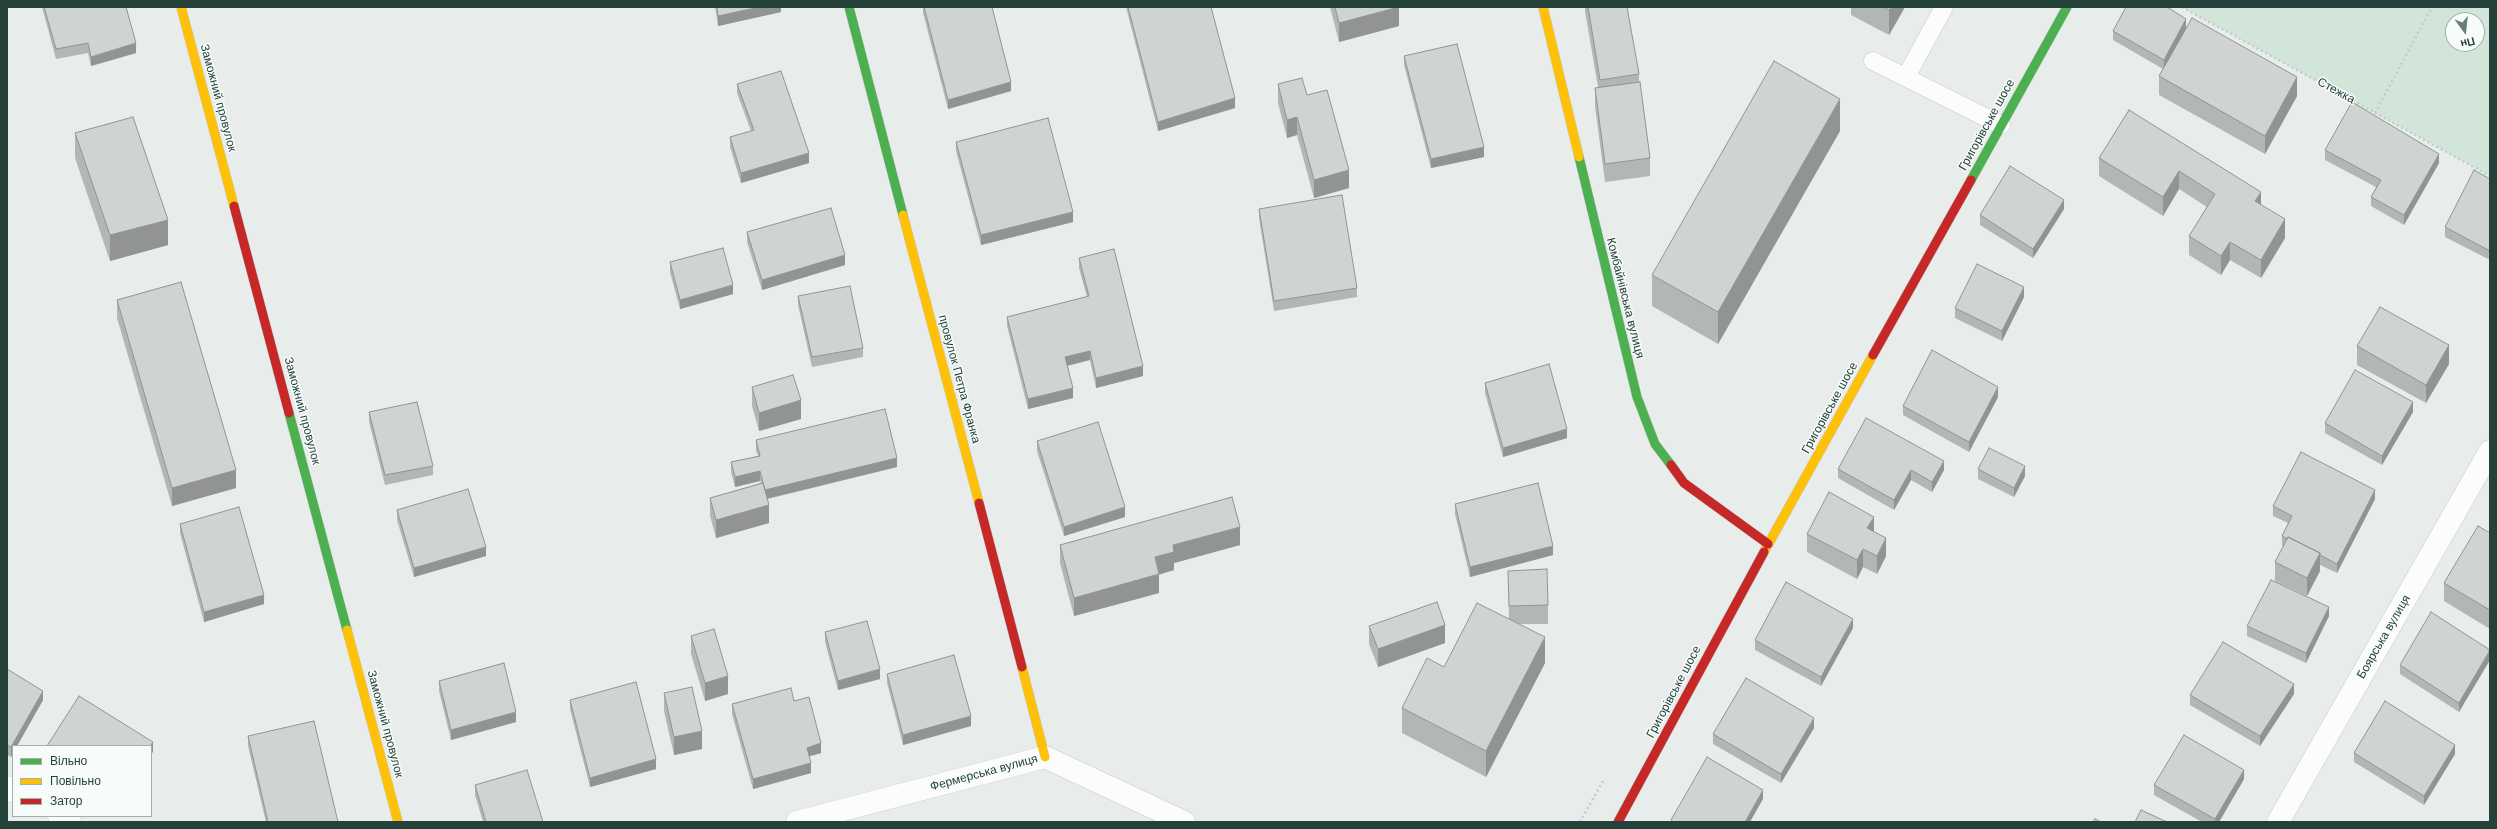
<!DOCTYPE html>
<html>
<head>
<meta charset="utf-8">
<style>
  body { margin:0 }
  #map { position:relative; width:2497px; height:829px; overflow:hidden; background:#e8edeb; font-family:Helvetica,sans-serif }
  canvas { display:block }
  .frame { position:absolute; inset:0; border:8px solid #24423a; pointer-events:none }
  .legend { position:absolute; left:12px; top:745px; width:140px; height:72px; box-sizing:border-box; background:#f7fbf9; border:1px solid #a3b1ad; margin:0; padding:5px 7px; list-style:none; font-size:12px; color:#24423a }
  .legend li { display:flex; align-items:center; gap:8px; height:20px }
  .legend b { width:20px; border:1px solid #a3b1ad }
  .north { position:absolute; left:2445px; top:12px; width:40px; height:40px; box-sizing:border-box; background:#f7fbf9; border:1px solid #a3b1ad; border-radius:50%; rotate:165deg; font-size:11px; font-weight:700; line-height:16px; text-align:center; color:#24423a }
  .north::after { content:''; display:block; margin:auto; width:14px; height:18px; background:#697e78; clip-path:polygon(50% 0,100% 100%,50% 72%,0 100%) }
</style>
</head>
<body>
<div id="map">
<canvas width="2497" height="829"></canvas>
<div class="frame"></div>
<ul class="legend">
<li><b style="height:5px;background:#4caf50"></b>Вільно</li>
<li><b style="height:5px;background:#ffc107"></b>Повільно</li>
<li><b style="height:5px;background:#c62828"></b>Затор</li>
</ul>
<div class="north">Пн</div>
</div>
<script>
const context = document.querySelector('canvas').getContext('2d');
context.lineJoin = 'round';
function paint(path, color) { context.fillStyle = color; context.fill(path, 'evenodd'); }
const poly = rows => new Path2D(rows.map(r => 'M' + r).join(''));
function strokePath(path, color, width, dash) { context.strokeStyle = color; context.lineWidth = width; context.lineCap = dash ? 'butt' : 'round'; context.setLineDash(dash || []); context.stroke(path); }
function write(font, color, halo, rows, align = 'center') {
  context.font = font + ' Helvetica,sans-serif'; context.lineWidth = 3; context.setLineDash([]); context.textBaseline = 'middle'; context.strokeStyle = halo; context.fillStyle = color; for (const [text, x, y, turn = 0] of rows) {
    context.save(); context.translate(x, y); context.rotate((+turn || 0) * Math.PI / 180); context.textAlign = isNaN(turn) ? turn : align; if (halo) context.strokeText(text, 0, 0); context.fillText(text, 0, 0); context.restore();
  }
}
paint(poly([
  [2182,7,2490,7,2490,176,2375,113],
  [2453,20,2477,20,2477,44,2453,44]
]), '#d1e6d8');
const lane = poly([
  [1873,61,2001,125],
  [1906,77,1944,7]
]);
const street = poly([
  [7,787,13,791],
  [59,816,70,822],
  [797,822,1045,757,1184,822],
  [2278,822,2490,451]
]);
const fast = poly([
  [849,7,903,215],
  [1579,157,1637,397,1655,444,1671,465],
  [1971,180,2067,7],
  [289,413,347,630]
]);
const slow = poly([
  [181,7,234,206],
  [1543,7,1579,157],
  [903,215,979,503],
  [1764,552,1873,355],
  [347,630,398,822],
  [1022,667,1045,757]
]);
const jam = poly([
  [234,206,289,413],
  [1873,355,1971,180],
  [1671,465,1684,483,1768,544],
  [979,503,1022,667],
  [1618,822,1764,552]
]);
strokePath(lane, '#c5cac8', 19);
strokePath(street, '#c5cac8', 23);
strokePath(fast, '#c3cbc8', 10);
strokePath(slow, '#c3cbc8', 10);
strokePath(jam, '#c3cbc8', 10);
strokePath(poly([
  [2182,7,2490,176],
  [2375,113,2432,7],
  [1580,822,1603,781]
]), '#c3ccca', 2.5, [2, 3]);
strokePath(lane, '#fcfcfc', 18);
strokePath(street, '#fcfcfc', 22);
strokePath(fast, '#4caf50', 9);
strokePath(slow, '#ffc107', 9);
strokePath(jam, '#c62828', 9);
paint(poly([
  [42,7,126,7,136,53,91,66,88,53,56,59],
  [715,7,781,7,781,12,718,26],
  [923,7,992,7,1011,91,948,109,923,13],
  [1126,7,1211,7,1235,108,1158,131],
  [1330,7,1399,7,1399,26,1339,42],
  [1585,7,1627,7,1639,74,1639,82,1650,158,1650,176,1605,182,1595,106,1595,88,1598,87,1585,11],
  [1851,7,1905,7,1889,35,1851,15],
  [2186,28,2297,96,2265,154,2159,95,2159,76,2163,69,2113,40,2113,31],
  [1404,56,1484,157,1431,168,1404,65],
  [737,84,809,163,741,183,730,147,730,137,751,131,737,93],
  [1278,84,1307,95,1349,188,1314,198,1297,135,1287,138,1278,103],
  [2129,110,2261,205,2285,238,2261,278,2230,260,2221,275,2189,255,2189,236,2207,207,2179,189,2163,216,2099,176,2099,158],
  [1840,131,1718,344,1652,306,1652,275],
  [75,133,168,245,110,261,75,158],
  [956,142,1073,222,981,245,956,151],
  [2325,150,2439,163,2404,225,2371,206,2371,197,2376,187,2325,160],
  [2490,179,2490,260,2445,237,2445,227],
  [1259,209,1357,288,1357,297,1274,311,1259,218],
  [2064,209,2033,258,1980,225,1980,215],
  [747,232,845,265,762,290,747,242],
  [1079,258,1143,376,1096,388,1090,360,1068,366,1073,398,1028,409,1007,326,1007,317,1087,297,1079,268],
  [670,262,733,294,680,309,670,272],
  [798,296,863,348,863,357,812,367,798,305],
  [2024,297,2002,341,1955,318,1955,308],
  [117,300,236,488,172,506,117,318],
  [2357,346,2449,364,2426,403,2357,365],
  [1485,383,1567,438,1503,457,1485,393],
  [752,387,801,419,759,431,752,406],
  [1998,397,1969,452,1903,415,1903,406],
  [369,412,433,466,433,475,385,485,369,422],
  [2413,412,2382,465,2325,433,2325,423],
  [756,440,897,467,768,499,769,523,716,538,710,516,710,498,761,483,760,481,735,487,731,472,731,462,758,456,756,450],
  [1037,441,1125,517,1064,536,1037,451],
  [1838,469,1944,470,1932,492,1911,480,1894,510,1838,478],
  [1978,469,2025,476,2014,497,1978,479],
  [2375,499,2337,573,2320,565,2320,571,2307,596,2275,581,2275,562,2283,546,2282,546,2282,536,2288,523,2273,516,2273,506],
  [1455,504,1553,555,1470,577,1455,514],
  [397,510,486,556,414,577,397,520],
  [180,524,264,604,204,622,180,533],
  [1874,532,1886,556,1877,574,1863,567,1857,579,1807,552,1807,534],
  [2490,533,2490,629,2444,601,2444,583],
  [1060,545,1240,545,1174,563,1174,570,1159,574,1159,593,1074,616,1060,563],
  [1508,571,1548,605,1548,624,1519,624,1545,663,1486,777,1402,733,1402,708,1444,667,1509,619],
  [2329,616,2306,663,2247,636,2247,626],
  [1369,626,1445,643,1378,667,1369,644],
  [1853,628,1821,686,1755,650,1755,640],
  [825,632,880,679,838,690,825,642],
  [691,636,728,694,705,701,691,654],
  [2490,650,2459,712,2400,674,2400,665],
  [7,669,43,700,17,746,13,746,13,753,11,757,7,755],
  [887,674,971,726,903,745,887,683],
  [439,681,516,722,451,740,439,691],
  [664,693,702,749,674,755,664,711],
  [2294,694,2260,746,2190,705,2190,695],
  [570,700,656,769,590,787,570,709],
  [794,701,821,753,809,756,811,773,753,789,732,714,732,704],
  [1814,728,1781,783,1713,744,1713,734],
  [248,736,338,822,266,822,248,746],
  [2354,753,2455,754,2424,805,2354,762],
  [2244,779,2219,822,2202,822,2154,795,2154,785],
  [475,785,543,822,483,822,475,795]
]), '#b2b6b5');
paint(poly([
  [760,7,781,7,781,12,718,26,718,16],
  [1399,7,1399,26,1339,42,1339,23],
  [1891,7,1905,7,1889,35,1889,10],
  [2186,19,2186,28,2164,70,2164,60],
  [136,43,136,53,91,66,91,57],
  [2297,77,2297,96,2265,154,2265,136],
  [1011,82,1011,91,948,109,948,100],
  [1235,98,1235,108,1158,131,1158,122],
  [1840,99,1840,131,1718,344,1718,312],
  [1297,117,1297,135,1287,138,1287,120],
  [1484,147,1484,157,1431,168,1431,159],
  [809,153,809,163,741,183,741,173],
  [2439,154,2439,163,2404,225,2404,215],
  [1349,170,1349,188,1314,198,1314,180],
  [2179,171,2179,189,2163,216,2163,197],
  [2261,192,2261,210,2255,201],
  [2064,200,2064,209,2033,258,2033,249],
  [1073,212,1073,222,981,245,981,235],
  [2285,219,2285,238,2261,278,2261,260],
  [168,220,168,245,110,261,110,235],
  [2230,242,2230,260,2221,275,2221,256],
  [845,255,845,265,762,290,762,280],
  [733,285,733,294,680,309,680,300],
  [2024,287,2024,297,2002,341,2002,331],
  [2449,345,2449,364,2426,403,2426,385],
  [1090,351,1090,360,1065,366,1065,357],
  [1143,366,1143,376,1096,388,1096,378],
  [1998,387,1998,397,1969,452,1969,442],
  [1073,388,1073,398,1028,409,1028,399],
  [801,400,801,419,759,431,759,413],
  [2413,402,2413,412,2382,465,2382,456],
  [1567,429,1567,438,1503,457,1503,448],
  [897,458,897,467,765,499,765,490],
  [1944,461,1944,470,1932,492,1932,482],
  [2025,466,2025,476,2014,497,2014,488],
  [236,470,236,488,172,506,172,488],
  [1911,470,1911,480,1894,510,1894,500],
  [760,471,760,481,735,487,735,477],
  [2375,490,2375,499,2337,573,2337,564],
  [769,505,769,523,716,538,716,520],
  [1125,507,1125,517,1064,536,1064,527],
  [1874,517,1874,535,1867,528],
  [1240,527,1240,545,1174,563,1174,570,1155,576,1155,557,1173,545],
  [1886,538,1886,556,1877,574,1877,556],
  [1553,546,1553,555,1470,577,1470,567],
  [486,547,486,556,414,577,414,568],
  [1863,549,1863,567,1857,579,1857,560],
  [2320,553,2320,571,2307,596,2307,578],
  [1159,574,1159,593,1074,616,1074,598],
  [264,595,264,604,204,622,204,612],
  [2329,607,2329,616,2306,663,2306,653],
  [1853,619,1853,628,1821,686,1821,677],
  [1445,625,1445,643,1378,667,1378,649],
  [1545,637,1545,663,1486,777,1486,751],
  [2490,651,2490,660,2459,712,2459,703],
  [880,669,880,679,838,690,838,681],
  [728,676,728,694,705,701,705,683],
  [2294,684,2294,694,2260,746,2260,736],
  [43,691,43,700,17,746,13,746,13,753,11,757,11,747],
  [516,712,516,722,451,740,451,730],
  [971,716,971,726,903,745,903,735],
  [1814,718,1814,728,1781,783,1781,774],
  [702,731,702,749,674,755,674,737],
  [153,742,153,752,151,754,151,746,150,746],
  [821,743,821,753,807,757,807,748],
  [2455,745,2455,754,2424,805,2424,796],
  [656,759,656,769,590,787,590,778],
  [811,763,811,773,753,789,753,779],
  [2244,770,2244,779,2219,822,2215,822,2215,819],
  [1763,790,1763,799,1750,822,1745,822]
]), '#919493');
const building = poly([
  [44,7,126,7,136,43,91,57,88,43,56,49,44,7],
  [717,7,760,7,718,16,717,7],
  [924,7,992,7,1011,82,948,100,924,7],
  [1128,7,1211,7,1235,98,1158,122,1128,7],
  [1335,7,1399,7,1339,23,1335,7],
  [1588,7,1627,7,1639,74,1600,80,1588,7],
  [1884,7,1891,7,1889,10,1884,7],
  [2126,7,2167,7,2186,19,2164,60,2113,31,2126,7],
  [2192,18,2297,77,2265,136,2159,76,2192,18],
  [1457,44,1484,147,1431,159,1404,56,1457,44],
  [1774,61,1840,99,1718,312,1652,275,1774,61],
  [781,71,809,153,741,173,730,137,754,130,737,84,781,71],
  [1302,78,1307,95,1327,90,1349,170,1314,180,1297,117,1287,120,1278,84,1302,78],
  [1640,82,1650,158,1605,164,1595,88,1640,82],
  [2352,102,2439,154,2404,215,2371,197,2381,180,2325,150,2352,102],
  [2129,110,2261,192,2255,201,2285,219,2261,260,2230,242,2221,256,2189,236,2215,194,2179,171,2163,197,2099,158,2129,110],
  [133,117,168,220,110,235,75,133,133,117],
  [1048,118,1073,212,981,235,956,142,1048,118],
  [2010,166,2064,200,2033,249,1980,215,2010,166],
  [2474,170,2490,179,2490,251,2445,227,2474,170],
  [1342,195,1357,288,1274,301,1259,209,1342,195],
  [831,208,845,255,762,280,747,232,831,208],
  [723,248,733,285,680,300,670,262,723,248],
  [1114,249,1143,366,1096,378,1090,351,1065,357,1073,388,1028,399,1007,317,1089,296,1079,258,1114,249],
  [1977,264,2024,287,2002,331,1955,308,1977,264],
  [181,282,236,470,172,488,117,300,181,282],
  [850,286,863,348,812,357,798,296,850,286],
  [2380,307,2449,345,2426,385,2357,346,2380,307],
  [1932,350,1998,387,1969,442,1903,406,1932,350],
  [1549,364,1567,429,1503,448,1485,383,1549,364],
  [2355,370,2413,402,2382,456,2325,423,2355,370],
  [793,375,801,400,759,413,752,387,793,375],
  [417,402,433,466,385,475,369,412,417,402],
  [885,409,897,458,765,490,760,471,735,477,731,462,760,456,756,440,885,409],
  [1866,418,1944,461,1932,482,1911,470,1894,500,1838,469,1866,418],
  [1098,422,1125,507,1064,527,1037,441,1098,422],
  [1989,448,2025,466,2014,488,1978,469,1989,448],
  [2301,452,2375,490,2337,564,2320,555,2320,553,2288,537,2287,539,2282,536,2292,516,2273,506,2301,452],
  [763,483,769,505,716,520,710,498,763,483],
  [1538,483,1553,546,1470,567,1455,504,1538,483],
  [468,489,486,547,414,568,397,510,468,489],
  [1829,492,1874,517,1867,528,1886,538,1877,556,1863,549,1857,560,1807,534,1829,492],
  [1232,497,1240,527,1173,545,1174,552,1155,557,1159,574,1074,598,1060,545,1232,497],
  [239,507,264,595,204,612,180,524,239,507],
  [2478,526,2490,533,2490,610,2444,583,2478,526],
  [2288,537,2320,553,2307,578,2275,562,2288,537],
  [1547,569,1548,605,1509,606,1508,571,1547,569],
  [2271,580,2329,607,2306,653,2247,626,2271,580],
  [1786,582,1853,619,1821,677,1755,640,1786,582],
  [1437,602,1445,625,1378,649,1369,626,1437,602],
  [1477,603,1545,637,1486,751,1402,708,1427,658,1444,667,1477,603],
  [2431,612,2490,650,2459,703,2400,665,2431,612],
  [867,621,880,669,838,681,825,632,867,621],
  [714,629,728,676,705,683,691,636,714,629],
  [2223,642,2294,684,2260,736,2190,695,2223,642],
  [954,655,971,716,903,735,887,674,954,655],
  [504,663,516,712,451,730,439,681,504,663],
  [7,669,43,691,11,747,7,745,7,669],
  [1746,678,1814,718,1781,774,1713,734,1746,678],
  [636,682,656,759,590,778,570,700,636,682],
  [692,687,702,731,674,737,664,693,692,687],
  [791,688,794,701,809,697,821,743,807,748,811,763,753,779,732,704,791,688],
  [79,696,153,742,150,746,47,746,79,696],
  [2385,701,2455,745,2424,796,2354,753,2385,701],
  [314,721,338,822,268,822,248,736,314,721],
  [2184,735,2244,770,2215,819,2154,785,2184,735],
  [1707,757,1763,790,1745,822,1674,822,1671,820,1707,757],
  [527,770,543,822,486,822,475,785,527,770],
  [2141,810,2167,822,2135,822,2141,810],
  [2095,819,2101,822,2093,822,2095,819]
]);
paint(building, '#cfd4d2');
strokePath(building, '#919493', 1);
write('12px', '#24423a', '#f7fbf9', [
  ["Стежка",2336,91,29],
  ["Заможний провулок",218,98,75],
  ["Григорівське шосе",1987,125,-61],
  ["Комбайнівська вулиця",1625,298,76],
  ["провулок Петра Франка",959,379,75],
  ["Григорівське шосе",1830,408,-61],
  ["Заможний провулок",302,411,75],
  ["Боярська вулиця",2384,637,-60],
  ["Григорівське шосе",1674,692,-62],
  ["Заможний провулок",385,724,75],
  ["Фермерська вулиця",984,773,-15]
]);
</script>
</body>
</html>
